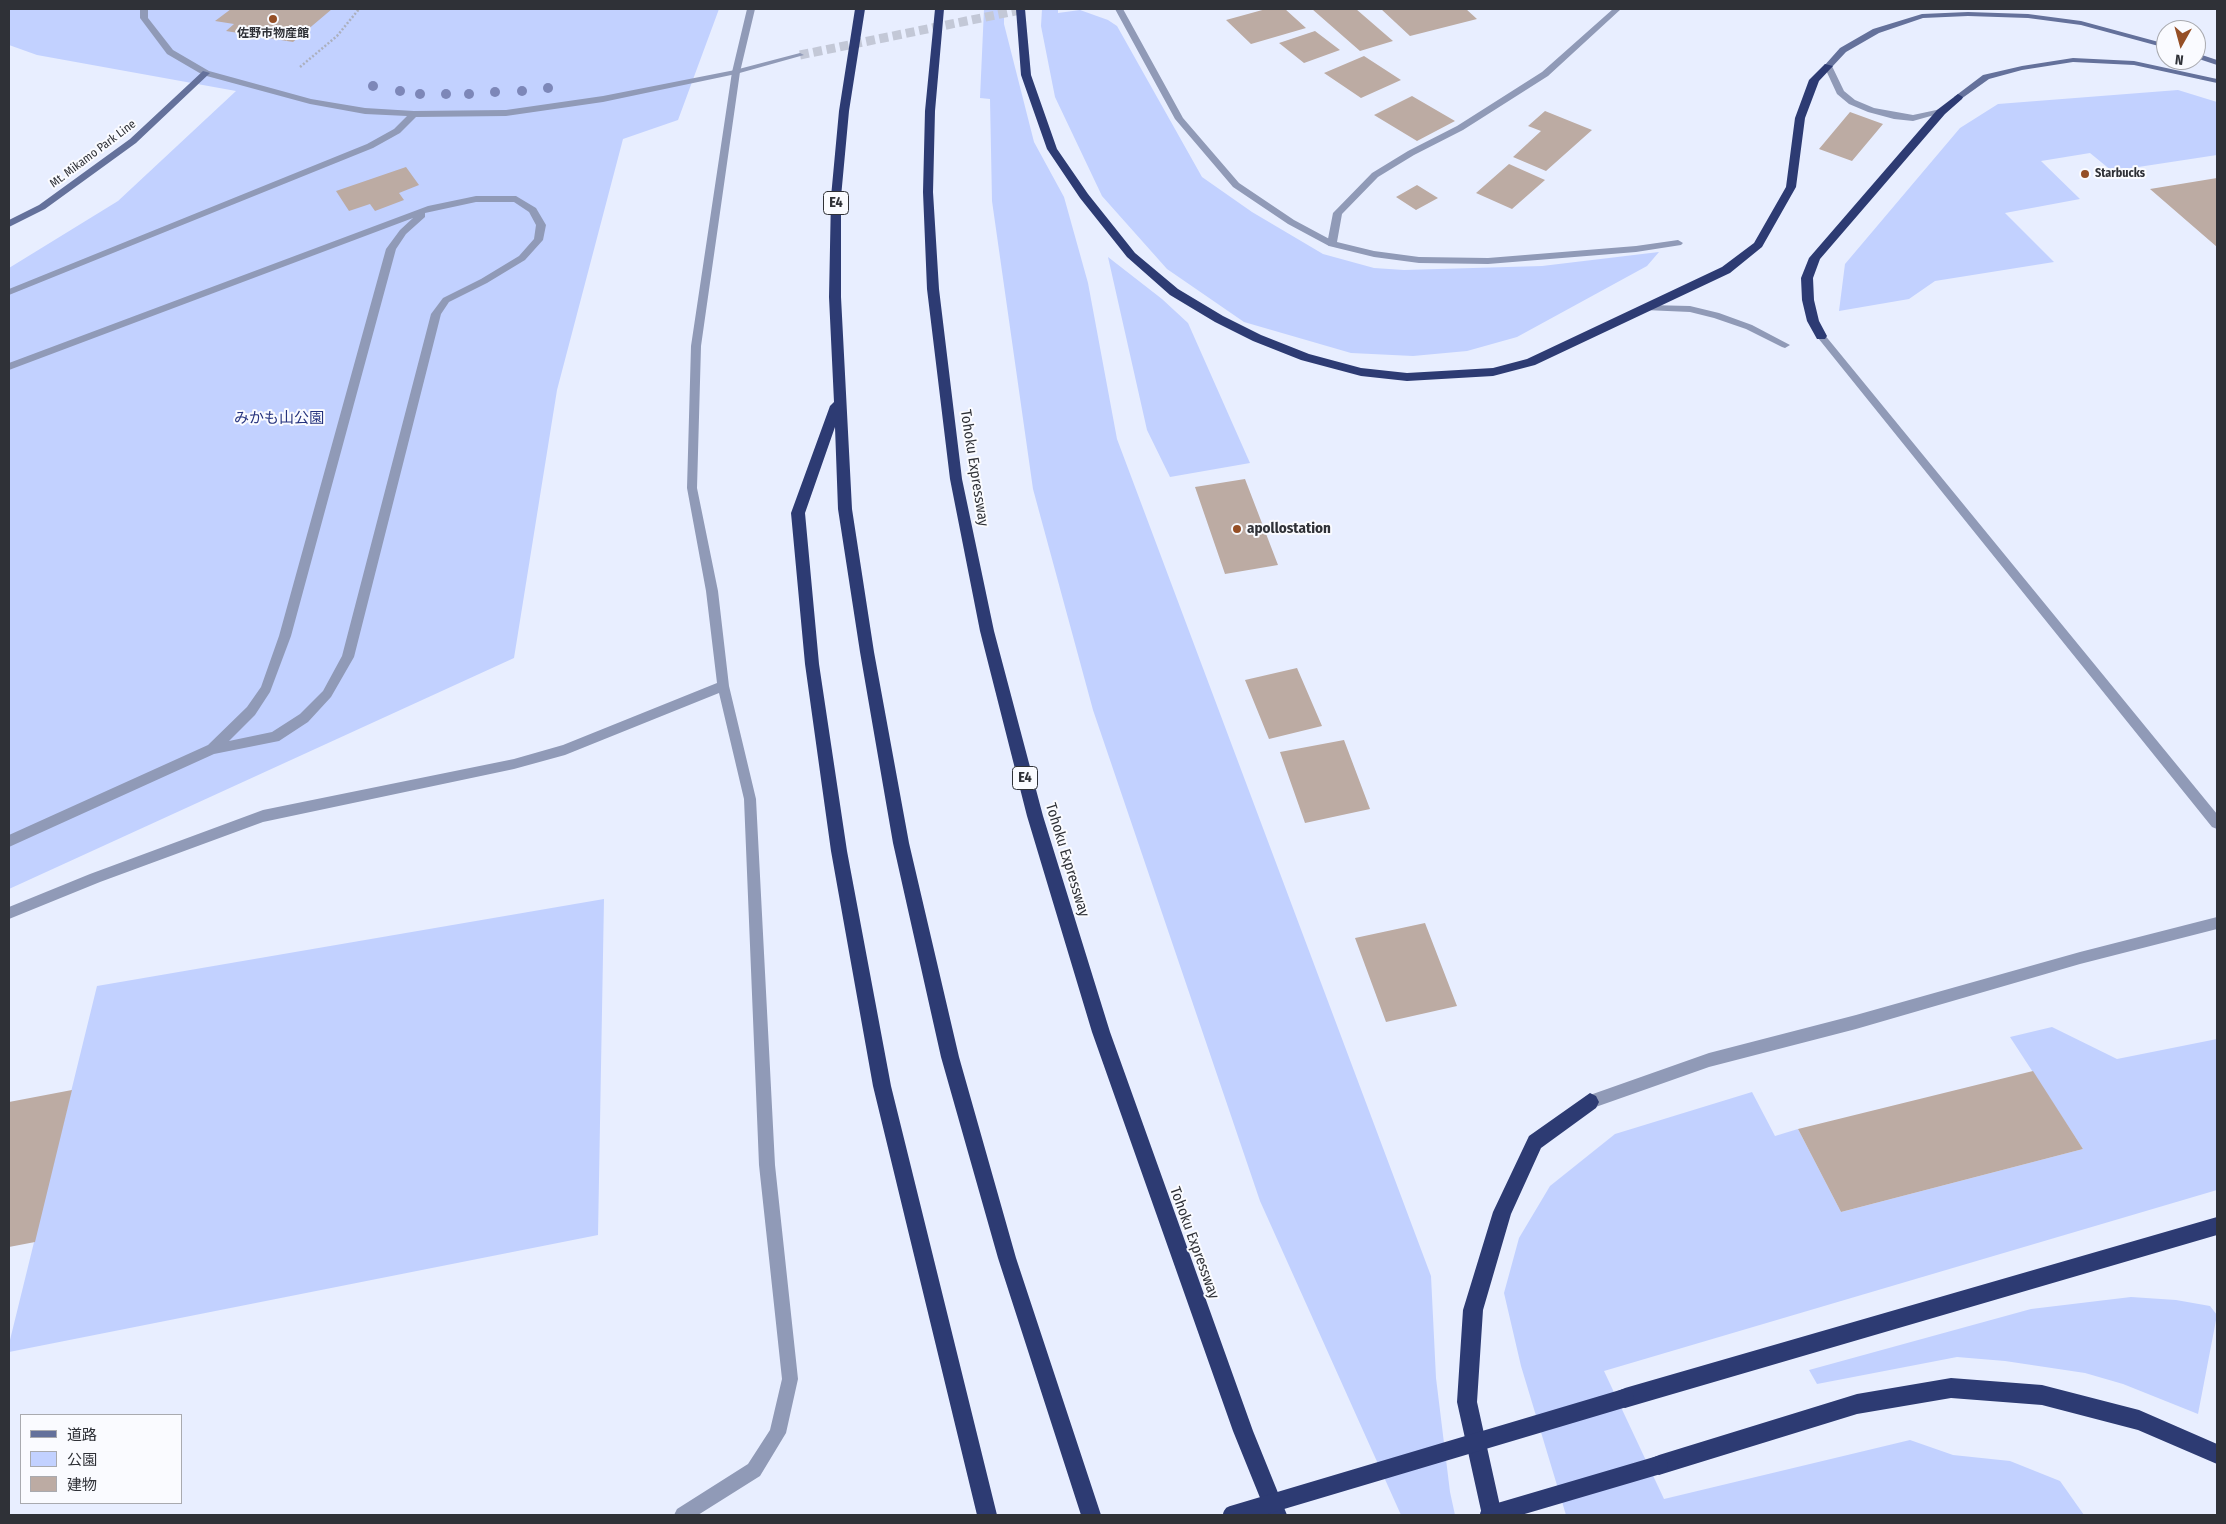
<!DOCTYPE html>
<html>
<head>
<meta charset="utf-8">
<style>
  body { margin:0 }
  #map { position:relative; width:2226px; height:1524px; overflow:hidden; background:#e8eeff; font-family:"Fira Sans Condensed","Noto Sans JP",sans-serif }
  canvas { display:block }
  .frame { position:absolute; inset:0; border:10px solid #2f3137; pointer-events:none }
  .legend { position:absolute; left:20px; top:1414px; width:162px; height:90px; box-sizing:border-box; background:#fafbff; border:1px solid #a9aaaf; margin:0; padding:6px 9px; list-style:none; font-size:15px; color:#2f3137 }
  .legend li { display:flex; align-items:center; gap:10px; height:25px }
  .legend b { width:25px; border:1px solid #a9aaaf }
  .north { position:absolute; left:2156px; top:20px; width:50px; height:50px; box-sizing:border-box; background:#fafbff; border:1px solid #a9aaaf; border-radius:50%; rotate:187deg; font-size:14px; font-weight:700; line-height:20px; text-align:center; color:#2f3137 }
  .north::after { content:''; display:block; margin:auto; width:18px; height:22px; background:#954f26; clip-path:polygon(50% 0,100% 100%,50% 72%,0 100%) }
</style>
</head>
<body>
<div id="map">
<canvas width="2226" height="1524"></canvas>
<div class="frame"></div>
<ul class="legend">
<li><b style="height:6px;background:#64719b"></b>道路</li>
<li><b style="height:14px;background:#c2d1ff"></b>公園</li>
<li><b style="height:14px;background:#bcaba3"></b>建物</li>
</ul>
<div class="north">N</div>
</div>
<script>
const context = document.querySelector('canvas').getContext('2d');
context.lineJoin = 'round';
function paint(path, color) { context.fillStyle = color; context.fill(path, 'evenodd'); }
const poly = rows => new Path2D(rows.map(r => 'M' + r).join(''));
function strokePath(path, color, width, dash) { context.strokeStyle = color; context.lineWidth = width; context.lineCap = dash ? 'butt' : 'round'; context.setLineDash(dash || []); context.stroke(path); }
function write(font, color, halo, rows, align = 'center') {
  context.font = font + ' "Fira Sans Condensed","Noto Sans JP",sans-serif'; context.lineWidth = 4; context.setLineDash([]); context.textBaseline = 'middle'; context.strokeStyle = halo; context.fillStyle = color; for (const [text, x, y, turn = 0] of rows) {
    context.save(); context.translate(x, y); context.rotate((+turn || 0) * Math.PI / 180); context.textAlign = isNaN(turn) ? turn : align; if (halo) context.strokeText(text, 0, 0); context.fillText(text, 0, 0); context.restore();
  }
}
paint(poly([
  [9,9,719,9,678,120,623,139,557,390,514,658,9,889,9,268,118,201,236,91,37,55,9,45],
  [984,9,1004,9,1004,24,1034,142,1064,197,1088,283,1117,439,1431,1276,1436,1378,1450,1492,1455,1515,1401,1515,1260,1201,1093,710,1033,489,992,201,990,99,980,98],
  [1042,9,1058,9,1058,13,1080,10,1108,20,1117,26,1202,177,1252,212,1323,254,1374,268,1404,270,1542,266,1659,252,1647,266,1517,337,1467,351,1413,356,1351,353,1244,322,1167,269,1102,196,1055,97,1041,26],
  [2178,90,2217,102,2217,155,2112,171,2090,153,2041,161,2080,199,2005,213,2054,262,1935,281,1909,299,1839,311,1845,264,1960,128,1998,104],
  [1108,257,1162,299,1188,323,1250,463,1170,477,1147,430],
  [604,899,598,1235,9,1352,9,1344,97,986],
  [2052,1027,2117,1059,2217,1039,2217,1190,1604,1371,1664,1499,1910,1440,1953,1455,2010,1461,2060,1481,2084,1515,1566,1515,1521,1366,1504,1293,1519,1238,1550,1186,1615,1134,1752,1092,1775,1136,1798,1129,1841,1212,2083,1149,2010,1037],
  [2131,1297,2176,1300,2210,1306,2217,1315,2198,1414,2123,1384,2085,1373,2005,1361,1957,1357,1817,1384,1809,1370,2031,1309]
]), '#c2d1ff');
paint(poly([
  [231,9,332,9,293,42,226,31,234,24,215,21],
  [1266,9,1285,9,1306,28,1251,44,1226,20],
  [1312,9,1356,9,1393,41,1360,51],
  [1381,9,1466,9,1477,19,1410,36],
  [1315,31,1340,50,1304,63,1279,43],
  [1364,56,1401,80,1361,98,1324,73],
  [1412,96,1455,121,1417,141,1374,115],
  [1545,111,1592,130,1546,171,1513,157,1541,131,1528,126],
  [1850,112,1883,124,1852,161,1819,149],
  [1509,164,1545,180,1512,209,1476,193],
  [406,167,419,185,399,193,404,200,375,211,370,204,349,211,336,191],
  [2217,178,2217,247,2150,189],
  [1417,185,1438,198,1416,210,1396,197],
  [1245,479,1278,565,1225,574,1195,487],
  [1297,668,1322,726,1269,739,1245,680],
  [1344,740,1370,809,1305,823,1280,752],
  [1425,923,1457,1006,1386,1022,1355,938],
  [2033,1071,2083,1149,1841,1212,1798,1129],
  [72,1090,35,1242,9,1247,9,1102]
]), '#bcaba3');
strokePath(poly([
  [800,55,1025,9]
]), '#c3c8d7', 9, [9, 4.5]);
strokePath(poly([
  [300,67,337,36,359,9]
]), '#acb0be', 2.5, [2, 2]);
paint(poly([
  [747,9,755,9,740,72,701,346,697,488,718,591,729,686,756,799,775,1165,798,1379,786,1433,760,1476,698,1515,674,1515,677,1509,748,1464,770,1430,782,1379,759,1165,744,799,719,693,565,755,514,769,263,822,100,882,9,919,9,907,90,874,263,810,514,759,563,745,717,683,706,591,687,488,691,346,732,72,747,9],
  [1613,9,1621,9,1548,76,1463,130,1414,155,1378,177,1342,214,1337,242,1374,251,1419,257,1488,258,1636,246,1678,240,1683,243,1681,245,1636,252,1488,264,1419,263,1374,257,1329,246,1327,244,1333,213,1372,173,1408,151,1457,126,1542,72,1613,9],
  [1825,64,1831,64,1844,91,1855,100,1874,108,1913,115,1941,109,1945,112,1913,121,1894,119,1868,112,1849,104,1837,94,1824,66,1825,64],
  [476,196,516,196,536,208,546,225,543,240,525,260,487,283,449,302,441,314,354,657,331,697,308,722,279,741,214,754,9,847,9,835,208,745,247,707,261,687,279,636,386,249,400,230,413,218,9,370,9,363,428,206,476,196],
  [476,202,514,202,529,212,536,225,534,239,519,256,481,279,443,298,431,314,342,656,323,691,300,714,272,732,229,741,255,715,270,692,291,636,396,249,406,234,425,217,425,213,476,202],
  [1648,305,1690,306,1719,313,1752,325,1790,345,1785,348,1782,347,1746,329,1714,318,1690,312,1645,310,1645,306,1648,305],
  [1821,333,1824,334,2217,814,2217,829,2212,827,1818,338,1818,334,1821,333],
  [2217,917,2217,929,2080,964,1856,1029,1709,1067,1590,1109,1585,1107,1583,1102,1585,1097,1590,1095,1709,1053,1856,1015,2080,952,2217,917]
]), '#909ab7');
paint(poly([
  [140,9,148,9,148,18,173,50,209,71,311,99,365,108,414,111,506,110,603,96,735,70,800,53,804,55,736,74,603,102,506,116,416,117,400,133,373,148,9,295,9,289,367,144,394,129,407,116,365,114,310,104,203,75,167,54,140,18,140,9],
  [1115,9,1123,9,1183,118,1239,183,1294,220,1335,242,1335,246,1329,246,1288,224,1233,187,1175,119,1115,9]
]), '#909ab7');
paint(poly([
  [1968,12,2028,14,2081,21,2166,44,2166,48,2081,25,2028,18,1968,16,1923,18,1879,33,1846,52,1831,68,1824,66,1840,48,1873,29,1922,14,1968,12],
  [2196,53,2217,60,2217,65,2196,58,2196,53],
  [2073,58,2134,61,2217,79,2217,83,2134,65,2073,62,2022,70,1989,79,1961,99,1954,97,1983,75,2022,66,2073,58],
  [203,71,210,73,136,143,45,209,9,227,9,220,39,205,130,139,203,71]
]), '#64719b');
paint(poly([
  [855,9,865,9,849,111,841,197,841,297,852,509,874,652,909,843,959,1057,1016,1258,1101,1515,1081,1515,998,1258,941,1057,893,843,860,652,838,509,835,427,805,513,819,664,847,851,891,1086,997,1515,977,1515,873,1086,831,851,805,664,791,513,830,406,834,402,829,297,831,197,839,111,855,9],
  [935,9,944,9,935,111,933,192,939,289,962,479,994,631,1043,816,1110,1032,1253,1431,1287,1515,1267,1515,1233,1431,1092,1032,1027,816,980,631,950,479,927,289,923,192,925,111,935,9],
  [1016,9,1025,9,1031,75,1057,149,1088,194,1135,253,1178,289,1223,316,1261,335,1309,354,1361,368,1407,373,1493,368,1527,359,1722,267,1754,243,1786,187,1795,118,1809,80,1825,64,1833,66,1819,81,1805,118,1796,187,1762,247,1730,273,1535,365,1493,376,1407,381,1361,376,1301,360,1253,341,1215,322,1170,295,1127,257,1080,198,1047,149,1021,75,1016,9],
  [1958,94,1963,97,1962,99,1945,114,1820,259,1813,278,1814,300,1819,321,1827,336,1825,339,1817,339,1807,321,1802,300,1801,278,1809,258,1937,110,1958,94],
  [1590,1093,1596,1096,1599,1102,1596,1108,1541,1148,1511,1214,1483,1310,1477,1402,1502,1515,1482,1515,1457,1402,1463,1310,1493,1212,1529,1136,1590,1093],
  [2217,1217,2217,1235,1625,1408,1618,1405,1615,1398,1618,1391,1625,1388,2217,1217],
  [1951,1378,2042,1385,2139,1410,2217,1444,2217,1464,2138,1430,2042,1405,1951,1398,1857,1414,1659,1475,1652,1472,1649,1465,1652,1458,1659,1455,1857,1394,1951,1378]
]), '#2d3b73');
strokePath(poly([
  [1232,1515,1625,1398],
  [1489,1515,1659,1465]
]), '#2d3b73', 18);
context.fillStyle = '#7d87b8';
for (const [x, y] of [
  [373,86],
  [548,88],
  [400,91],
  [522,91],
  [495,92],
  [420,94],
  [446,94],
  [469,94]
]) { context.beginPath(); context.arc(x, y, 5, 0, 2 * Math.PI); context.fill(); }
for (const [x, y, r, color] of [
  [273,19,5,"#954f26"],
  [2085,174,5,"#954f26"],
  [1237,529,5,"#954f26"]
]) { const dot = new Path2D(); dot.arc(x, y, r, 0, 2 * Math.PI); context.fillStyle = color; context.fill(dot); strokePath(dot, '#fafbff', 2); }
write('bold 12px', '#2f3137', '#fafbff', [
  ["佐野市物産館",273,34],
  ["Starbucks",2095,174,"left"]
]);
write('12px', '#2f3137', '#fafbff', [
  ["Mt. Mikamo Park Line",93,154,-37]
]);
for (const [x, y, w] of [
  [836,203,25],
  [1025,778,25]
]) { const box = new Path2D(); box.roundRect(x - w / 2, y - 11.5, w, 23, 4); context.fillStyle = '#fafbff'; context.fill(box); strokePath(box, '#2f3137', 1); }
write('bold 14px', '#2f3137', null, [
  ["E4",836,203],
  ["E4",1025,778]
]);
write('15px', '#25337e', '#fafbff', [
  ["みかも山公園",279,419]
]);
write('15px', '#2f3137', '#fafbff', [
  ["Tohoku Expressway",974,468,81],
  ["Tohoku Expressway",1067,860,73],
  ["Tohoku Expressway",1194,1243,70]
]);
write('bold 15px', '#2f3137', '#fafbff', [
  ["apollostation",1247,529]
], 'left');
</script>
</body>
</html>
